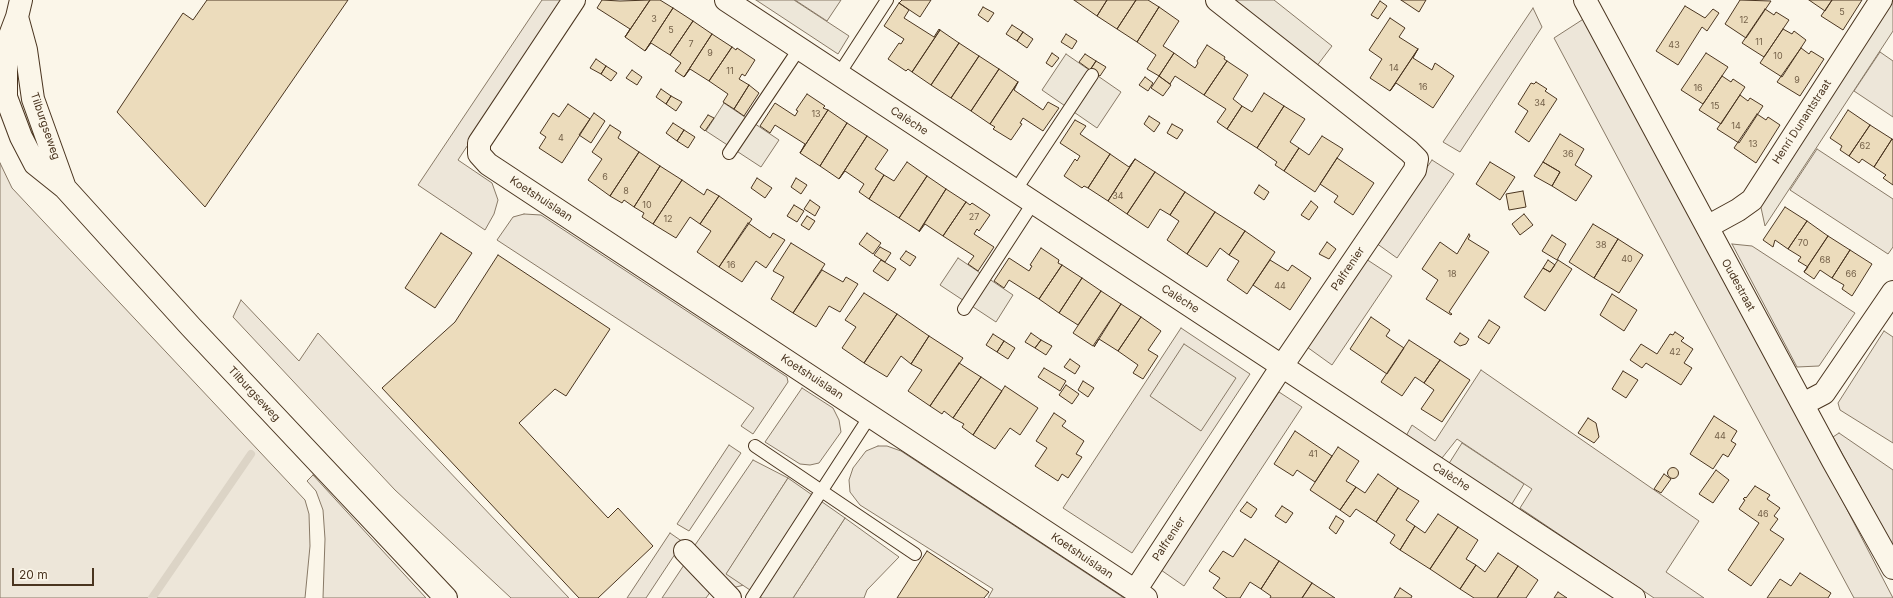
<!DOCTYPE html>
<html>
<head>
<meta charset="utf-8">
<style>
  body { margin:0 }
  #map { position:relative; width:1893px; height:598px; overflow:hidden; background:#fbf6e9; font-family:Inter,sans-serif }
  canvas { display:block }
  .scale { position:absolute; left:12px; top:568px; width:82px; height:18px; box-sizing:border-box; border:2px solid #4a3520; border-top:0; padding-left:5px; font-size:12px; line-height:14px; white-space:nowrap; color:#4a3520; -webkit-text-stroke:3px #fbf6e9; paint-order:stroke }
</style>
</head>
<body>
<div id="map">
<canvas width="1893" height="598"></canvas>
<div class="scale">20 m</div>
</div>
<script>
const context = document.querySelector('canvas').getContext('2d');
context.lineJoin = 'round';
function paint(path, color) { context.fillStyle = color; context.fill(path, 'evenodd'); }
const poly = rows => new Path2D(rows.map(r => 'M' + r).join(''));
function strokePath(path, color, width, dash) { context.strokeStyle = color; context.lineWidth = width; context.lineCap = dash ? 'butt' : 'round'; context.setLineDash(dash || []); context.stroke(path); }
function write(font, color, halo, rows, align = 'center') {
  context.font = font + ' Inter,sans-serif'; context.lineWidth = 3; context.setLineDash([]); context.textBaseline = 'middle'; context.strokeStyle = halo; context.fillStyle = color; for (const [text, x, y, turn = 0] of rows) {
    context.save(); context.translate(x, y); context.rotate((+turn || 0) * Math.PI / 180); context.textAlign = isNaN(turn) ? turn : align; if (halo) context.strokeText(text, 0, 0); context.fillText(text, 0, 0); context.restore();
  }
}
const green = poly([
  [542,0,563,0,458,160,492,183,498,200,494,214,485,230,418,185,542,0],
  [795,0,841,0,827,21,795,0],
  [1533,8,1542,27,1460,152,1443,142,1533,8],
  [1585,18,1714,254,1893,598,1854,598,1686,286,1554,38,1585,18],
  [1880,52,1893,61,1893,117,1854,91,1880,52],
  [1817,149,1893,199,1893,247,1888,254,1790,190,1817,149],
  [1432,160,1454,174,1397,258,1376,243,1432,160],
  [0,163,12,188,305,500,309,514,310,546,305,598,0,598,0,163],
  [524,214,541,215,787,377,788,382,753,434,741,426,754,408,497,240,513,217,524,214],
  [1732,244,1752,246,1855,313,1819,366,1797,367,1732,244],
  [1366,259,1392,276,1332,365,1307,347,1366,259],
  [241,300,299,361,318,333,569,598,511,598,395,490,233,317,241,300],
  [1181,328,1250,374,1132,553,1063,508,1181,328],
  [1884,331,1893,337,1893,443,1840,410,1838,403,1884,331],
  [1481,370,1699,521,1666,572,1704,598,1654,598,1520,508,1532,489,1457,439,1442,458,1406,436,1412,425,1435,441,1481,370],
  [802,388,833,408,839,420,841,432,819,463,810,465,800,464,765,442,802,388],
  [1279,392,1302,407,1184,586,1161,570,1279,392],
  [1839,433,1893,470,1893,546,1833,437,1839,433],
  [729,445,741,453,689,531,677,524,729,445],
  [878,446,887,446,901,451,1124,598,988,598,993,589,860,505,850,492,849,480,853,468,866,451,878,446],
  [753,460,788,478,727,573,744,585,732,588,693,548,753,460],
  [313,475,426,598,323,598,325,539,323,510,316,491,307,481,313,475],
  [845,518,899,557,867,590,864,598,793,598,845,518],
  [670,533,683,542,646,598,627,598,670,533],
  [684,565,711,591,706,598,662,598,684,565]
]);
paint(green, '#ede6d9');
strokePath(green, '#887966', 1);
const parking = poly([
  [756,0,794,0,849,36,838,54,756,0],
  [1232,0,1274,0,1332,46,1316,67,1232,0],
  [1893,0,1893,31,1765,226,1760,203,1893,0],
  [1066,54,1121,92,1097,128,1042,90,1066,54],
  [724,103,779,140,761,167,706,131,724,103],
  [958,258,1013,295,996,322,940,285,958,258],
  [1184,344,1236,378,1201,431,1150,396,1184,344],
  [1462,443,1524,484,1510,507,1448,465,1462,443],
  [788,478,845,518,793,598,762,598,726,574,788,478]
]);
paint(parking, '#ede7d9');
strokePath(parking, '#887966', 1);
strokePath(poly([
  [152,598,251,454]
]), '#dcd4c6', 8);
const building = poly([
  [207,0,348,0,205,207,117,112,183,13,193,20,207,0],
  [602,0,620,1,650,0,625,37,630,29,597,8,602,0],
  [650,0,660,0,673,8,645,51,625,37,650,0],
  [902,0,931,0,920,17,899,3,902,0],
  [1074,0,1107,0,1097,16,1074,0],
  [1107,0,1136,0,1117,29,1097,16,1107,0],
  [1136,0,1148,0,1159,7,1137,42,1117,29,1136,0],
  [1401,0,1426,0,1419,12,1401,0],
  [1740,0,1771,1,1746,38,1725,24,1740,0],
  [1809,0,1832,0,1825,11,1809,0],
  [1832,0,1862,0,1843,30,1821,16,1832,0],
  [1380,1,1387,6,1378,19,1371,15,1380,1],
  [899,3,909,10,904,18,934,37,939,29,940,30,912,72,908,69,906,71,888,59,899,43,901,44,904,39,884,26,899,3],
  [1685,6,1705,18,1713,9,1719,13,1707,31,1702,27,1678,65,1656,51,1685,6],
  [983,7,994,13,988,22,978,15,983,7],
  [1159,7,1179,21,1163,46,1174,53,1159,76,1147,69,1156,55,1137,42,1159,7],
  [673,8,693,21,670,55,651,43,645,51,673,8],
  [1765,9,1774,15,1776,12,1789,20,1764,57,1742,43,1765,9],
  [1390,18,1405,28,1399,37,1418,49,1390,91,1370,78,1382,59,1369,50,1390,18],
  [693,21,712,34,684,77,675,71,681,63,670,55,693,21],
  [1012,25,1023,32,1017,41,1006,34,1012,25],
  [1783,29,1792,34,1794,31,1806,40,1782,77,1760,63,1783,29],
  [940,30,959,43,931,85,912,72,940,30],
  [1023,32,1033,39,1027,48,1017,41,1023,32],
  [712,34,732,47,709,81,690,69,684,77,712,34],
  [1066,34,1077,41,1072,49,1061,42,1066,34],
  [959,43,979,56,951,98,931,85,959,43],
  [1207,45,1225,57,1224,59,1227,61,1204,95,1175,76,1170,84,1159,76,1174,53,1195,68,1198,63,1197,61,1207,45],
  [732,47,736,50,737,48,755,60,745,76,742,74,739,79,749,85,734,109,723,102,728,94,709,81,732,47],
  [1801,48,1809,54,1811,51,1824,59,1800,96,1777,82,1801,48],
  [1418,49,1413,58,1432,70,1435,63,1454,76,1433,108,1396,83,1390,91,1418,49],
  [1052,53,1059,58,1052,67,1046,63,1052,53],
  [1706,53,1728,67,1703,104,1681,90,1706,53],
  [1085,54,1096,61,1090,70,1079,62,1085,54],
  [979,56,999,69,971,111,951,98,979,56],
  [596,59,606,66,601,74,590,68,596,59],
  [1096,61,1106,67,1100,76,1090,70,1096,61],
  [1227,61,1248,75,1233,99,1242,106,1227,129,1217,122,1226,109,1204,95,1227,61],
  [606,66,617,73,611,81,601,74,606,66],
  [999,69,1018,82,990,124,971,111,999,69],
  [632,70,642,77,637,85,626,78,632,70],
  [1159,76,1171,85,1163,96,1151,88,1159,76],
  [1722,76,1731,82,1733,79,1745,87,1721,124,1699,110,1722,76],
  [1145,77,1153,83,1148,91,1139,85,1145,77],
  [1018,82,1014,90,1043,110,1048,102,1059,108,1043,131,1023,118,1020,123,1022,124,1011,140,993,129,995,127,990,124,1018,82],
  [1536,82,1547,89,1545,91,1557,99,1529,142,1515,132,1528,111,1518,104,1531,83,1534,84,1536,82],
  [749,85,759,93,744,116,734,109,749,85],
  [661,89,671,96,666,104,656,97,661,89],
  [1264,93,1284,106,1257,148,1227,129,1242,106,1252,112,1264,93],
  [807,94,825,106,823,108,828,110,800,153,805,144,775,125,770,133,760,126,775,103,795,116,798,111,796,110,807,94],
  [1740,95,1748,101,1750,98,1763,106,1739,143,1717,129,1740,95],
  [671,96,682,102,676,111,666,104,671,96],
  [568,104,590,119,562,163,539,148,546,137,540,133,553,113,559,117,568,104],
  [1284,106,1305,119,1290,142,1299,148,1284,171,1275,165,1277,162,1257,148,1284,106],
  [828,110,847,123,820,166,800,153,828,110],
  [1848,110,1870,125,1849,156,1840,150,1842,146,1830,138,1848,110],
  [594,113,605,121,591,143,579,135,594,113],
  [1757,114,1766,120,1768,117,1780,125,1756,163,1734,148,1757,114],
  [708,115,714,118,705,131,700,127,708,115],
  [1149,116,1160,123,1154,132,1144,124,1149,116],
  [1075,120,1086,126,1080,134,1110,154,1088,188,1084,186,1082,188,1064,176,1075,159,1077,161,1080,156,1060,143,1075,120],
  [673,123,684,130,677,141,666,133,673,123],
  [847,123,867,136,839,179,820,166,847,123],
  [1172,124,1183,130,1177,139,1167,133,1172,124],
  [610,125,621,132,618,138,639,152,610,196,588,180,602,159,592,152,610,125],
  [1870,125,1892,139,1874,167,1862,159,1859,163,1849,156,1870,125],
  [684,130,695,137,688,148,677,141,684,130],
  [1560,134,1584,149,1575,165,1592,176,1576,201,1552,186,1560,172,1543,162,1560,134],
  [867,136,888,150,875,169,884,175,869,199,859,192,864,184,845,171,839,179,867,136],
  [1322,136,1343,149,1315,192,1284,171,1299,148,1309,155,1322,136],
  [1892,139,1893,140,1893,185,1883,178,1886,175,1874,167,1892,139],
  [639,152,660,166,634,207,624,200,622,203,610,196,639,152],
  [1110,154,1129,167,1135,159,1108,201,1088,188,1110,154],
  [1337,158,1374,183,1353,215,1334,202,1338,196,1320,184,1337,158],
  [1135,159,1155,172,1127,214,1108,201,1135,159],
  [907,162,927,176,899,218,869,199,884,175,894,181,907,162],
  [1490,162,1515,177,1500,200,1476,184,1490,162],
  [1543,162,1560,172,1552,186,1534,176,1543,162],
  [660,166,682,180,653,224,642,217,644,213,634,207,660,166],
  [1155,172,1185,192,1170,215,1160,209,1148,228,1127,214,1155,172],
  [927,176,946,189,919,231,899,218,927,176],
  [757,178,772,188,765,198,751,188,757,178],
  [796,178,807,185,801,194,791,187,796,178],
  [682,180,704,195,707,189,719,196,700,224,690,217,676,238,653,224,682,180],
  [1259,185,1269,192,1264,200,1254,193,1259,185],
  [946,189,966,202,943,236,925,224,919,232,946,189],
  [1523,191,1526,207,1509,210,1506,194,1523,191],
  [1185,192,1215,212,1187,254,1167,240,1179,221,1170,215,1185,192],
  [719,196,752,219,719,267,697,252,711,231,700,224,719,196],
  [810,200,820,207,815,216,804,209,810,200],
  [1311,201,1318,207,1309,220,1301,215,1311,201],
  [966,202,970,205,972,203,990,215,979,231,977,229,974,234,994,247,978,271,968,264,974,256,943,236,966,202],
  [794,205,804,211,797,222,787,216,794,205],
  [1785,207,1807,221,1788,249,1775,240,1773,247,1763,240,1785,207],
  [1215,212,1245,231,1229,255,1220,248,1207,267,1187,254,1215,212],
  [1524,214,1533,225,1520,235,1512,224,1524,214],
  [807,216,815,221,809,230,801,225,807,216],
  [1807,221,1828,236,1804,272,1808,267,1798,261,1801,257,1788,249,1807,221],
  [748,223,770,238,773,233,785,240,766,268,756,261,742,282,719,267,748,223],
  [1593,224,1618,239,1594,278,1569,262,1593,224],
  [1245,231,1275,252,1247,294,1227,280,1239,261,1229,255,1245,231],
  [441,233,472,253,435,308,405,288,441,233],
  [867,233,881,243,873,254,859,244,867,233],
  [1469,234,1470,236,1468,239,1489,252,1449,312,1452,314,1451,315,1426,299,1438,280,1422,269,1440,242,1457,254,1469,234],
  [1552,235,1566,244,1557,260,1542,251,1552,235],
  [1828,236,1850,250,1832,278,1820,270,1814,279,1804,272,1828,236],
  [1618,239,1643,255,1619,293,1594,278,1618,239],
  [1327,242,1336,249,1329,259,1319,254,1327,242],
  [791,243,825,264,793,313,771,299,784,277,773,271,791,243],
  [880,247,891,253,885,262,874,255,880,247],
  [1041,248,1059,260,1058,263,1062,265,1039,299,1009,280,1004,288,994,281,1009,258,1029,271,1032,266,1030,265,1041,248],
  [1850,250,1872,264,1852,296,1842,289,1844,285,1832,278,1850,250],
  [906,251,916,257,910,266,900,259,906,251],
  [498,255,610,329,566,396,555,389,519,423,608,518,618,508,653,546,598,598,579,598,382,388,455,322,498,255],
  [881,260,896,269,888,281,873,271,881,260],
  [1270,260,1288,271,1292,265,1311,278,1290,310,1253,285,1270,260],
  [1548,260,1555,265,1550,272,1543,268,1548,260],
  [1558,260,1572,269,1545,311,1524,297,1543,268,1550,272,1558,260],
  [1062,265,1082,278,1059,313,1039,299,1062,265],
  [822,270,843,282,846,277,858,284,840,312,829,306,816,327,793,313,822,270],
  [1082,278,1101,291,1078,325,1059,313,1082,278],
  [1101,291,1121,304,1093,346,1073,333,1101,291],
  [864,293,897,314,864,363,842,348,856,327,845,320,864,293],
  [1612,294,1637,310,1624,331,1600,315,1612,294],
  [1121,304,1141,317,1118,351,1099,339,1094,347,1121,304],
  [897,314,929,336,911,364,901,356,887,377,864,363,897,314],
  [1141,317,1161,331,1148,350,1158,356,1143,379,1133,373,1138,365,1118,351,1141,317],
  [1371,317,1390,330,1386,336,1404,348,1387,374,1350,349,1371,317],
  [1489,320,1500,327,1489,344,1478,337,1489,320],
  [1675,332,1684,338,1681,341,1693,349,1684,363,1692,368,1681,385,1646,363,1642,368,1630,360,1641,344,1657,354,1670,334,1673,335,1675,332],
  [1031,333,1041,340,1035,348,1025,342,1031,333],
  [1460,333,1469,339,1466,344,1460,346,1454,342,1460,333],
  [993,334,1004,341,997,352,986,345,993,334],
  [929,336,963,358,930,406,908,391,922,370,911,364,929,336],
  [1041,340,1052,346,1046,355,1035,348,1041,340],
  [1409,340,1440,360,1424,383,1415,377,1402,396,1381,382,1409,340],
  [1004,341,1015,348,1008,359,997,352,1004,341],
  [1070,359,1080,366,1075,374,1064,367,1070,359],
  [1440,360,1470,380,1442,422,1421,409,1434,390,1424,383,1440,360],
  [959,363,981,377,953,418,944,411,942,414,930,406,959,363],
  [1044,368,1066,381,1060,391,1038,377,1044,368],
  [1623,371,1638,380,1626,398,1612,389,1623,371],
  [981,377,1002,391,973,435,962,427,964,424,953,418,981,377],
  [1083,381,1094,388,1088,397,1078,390,1083,381],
  [1066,385,1079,394,1072,404,1059,395,1066,385],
  [1005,386,1038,408,1020,435,1010,428,995,449,973,435,1005,386],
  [1054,413,1066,421,1062,426,1084,441,1076,454,1082,457,1068,478,1062,474,1058,481,1035,466,1047,448,1036,441,1054,413],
  [1714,416,1737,431,1731,441,1736,444,1728,457,1723,454,1713,469,1690,454,1714,416],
  [1588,418,1596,423,1599,437,1594,443,1578,433,1588,418],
  [1295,431,1332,456,1315,482,1297,470,1293,476,1274,464,1295,431],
  [1338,447,1359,461,1346,481,1356,487,1340,510,1310,490,1338,447],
  '1667.5 473a5.5 5.5 0 1 1 11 0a5.5 5.5 0 1 1-11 0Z',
  [1716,470,1729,480,1713,503,1699,494,1716,470],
  [1378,474,1398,488,1376,522,1356,509,1350,517,1340,510,1356,487,1365,493,1378,474],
  [1664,474,1671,479,1661,493,1654,489,1664,474],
  [1755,486,1770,495,1767,499,1780,508,1774,516,1778,519,1770,530,1784,539,1751,586,1728,570,1759,523,1739,509,1745,500,1743,499,1745,497,1746,498,1755,486],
  [1398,488,1419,501,1406,520,1415,526,1400,550,1390,543,1395,535,1376,522,1398,488],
  [1247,502,1257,509,1251,518,1240,511,1247,502],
  [1282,506,1293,513,1286,523,1275,516,1282,506],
  [1438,514,1458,527,1430,569,1400,550,1415,526,1425,533,1438,514],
  [1336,516,1344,521,1336,534,1329,528,1336,516],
  [1458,527,1478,540,1466,559,1476,565,1460,589,1430,569,1458,527],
  [1245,539,1279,561,1261,589,1250,582,1240,598,1227,598,1213,588,1220,578,1209,571,1223,551,1233,557,1245,539],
  [927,551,989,592,984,598,897,598,927,551],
  [1498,553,1518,566,1497,598,1474,598,1460,589,1476,565,1485,572,1498,553],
  [1279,561,1312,583,1302,598,1270,598,1271,596,1261,589,1279,561],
  [1518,566,1538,580,1526,598,1497,598,1518,566],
  [1800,573,1831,593,1828,598,1767,598,1780,579,1791,586,1800,573],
  [1312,583,1335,598,1302,598,1312,583],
  [1400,588,1412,596,1411,598,1394,598,1400,588],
  [1558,592,1567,598,1554,598,1558,592]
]);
paint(building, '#ecdcbc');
strokePath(building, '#4a3520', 1);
const service = poly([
  [839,74,887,0],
  [729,153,799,49],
  [1015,191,1092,75],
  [964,309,1033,203],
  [755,446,915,554],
  [752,598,870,416]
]);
const minor = poly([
  [574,0,479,143,479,154,488,164,1146,598],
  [726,0,1634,598],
  [1585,0,1833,461,1893,568],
  [1707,227,1738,210,1752,200,1881,0],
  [1803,404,1824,393,1893,292],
  [685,551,730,598],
  [1135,591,1282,366,1415,170,1417,159,1409,151,1217,0]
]);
const tertiary = poly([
  [21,0,17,17,6,46,6,97,21,137,35,164,65,188,191,327,446,598],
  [17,17,26,50,33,99,65,188]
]);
strokePath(service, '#4a3520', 14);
strokePath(minor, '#4a3520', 24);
strokePath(tertiary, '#4a3520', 24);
strokePath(service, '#fbf6e9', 12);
strokePath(minor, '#fbf6e9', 22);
strokePath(tertiary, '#fbf6e9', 22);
write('9px', '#725f47', null, [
  ["5",1842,12],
  ["3",654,19],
  ["12",1744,20],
  ["5",671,30],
  ["11",1759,42],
  ["7",691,44],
  ["43",1674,45],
  ["9",710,53],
  ["10",1778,56],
  ["14",1394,68],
  ["11",730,71],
  ["9",1797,80],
  ["16",1423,87],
  ["16",1698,88],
  ["34",1540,103],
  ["15",1715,106],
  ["13",816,114],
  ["14",1736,126],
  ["4",561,138],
  ["13",1753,144],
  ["62",1865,146],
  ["36",1568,154],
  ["6",605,177],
  ["8",626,191],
  ["34",1118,196],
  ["10",647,205],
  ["27",974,217],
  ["12",668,219],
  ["70",1803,243],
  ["38",1601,245],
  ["40",1627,259],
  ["68",1825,260],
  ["16",731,265],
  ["18",1452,274],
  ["66",1851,274],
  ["44",1280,286],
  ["42",1675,352],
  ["44",1720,436],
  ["41",1313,454],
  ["46",1763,514]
]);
write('11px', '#4a3520', '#fbf6e9', [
  ["Calèche",909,121,33],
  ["Henri Dunantstraat",1802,122,-57],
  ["Tilburgseweg",45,126,71],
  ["Koetshuislaan",541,199,33],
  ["Palfrenier",1348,269,-56],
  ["Oudestraat",1738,285,61],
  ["Calèche",1180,299,33],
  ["Koetshuislaan",812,377,33],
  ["Tilburgseweg",254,394,47],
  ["Calèche",1451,477,33],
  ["Palfrenier",1169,539,-57],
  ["Koetshuislaan",1082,556,34]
]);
</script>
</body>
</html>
